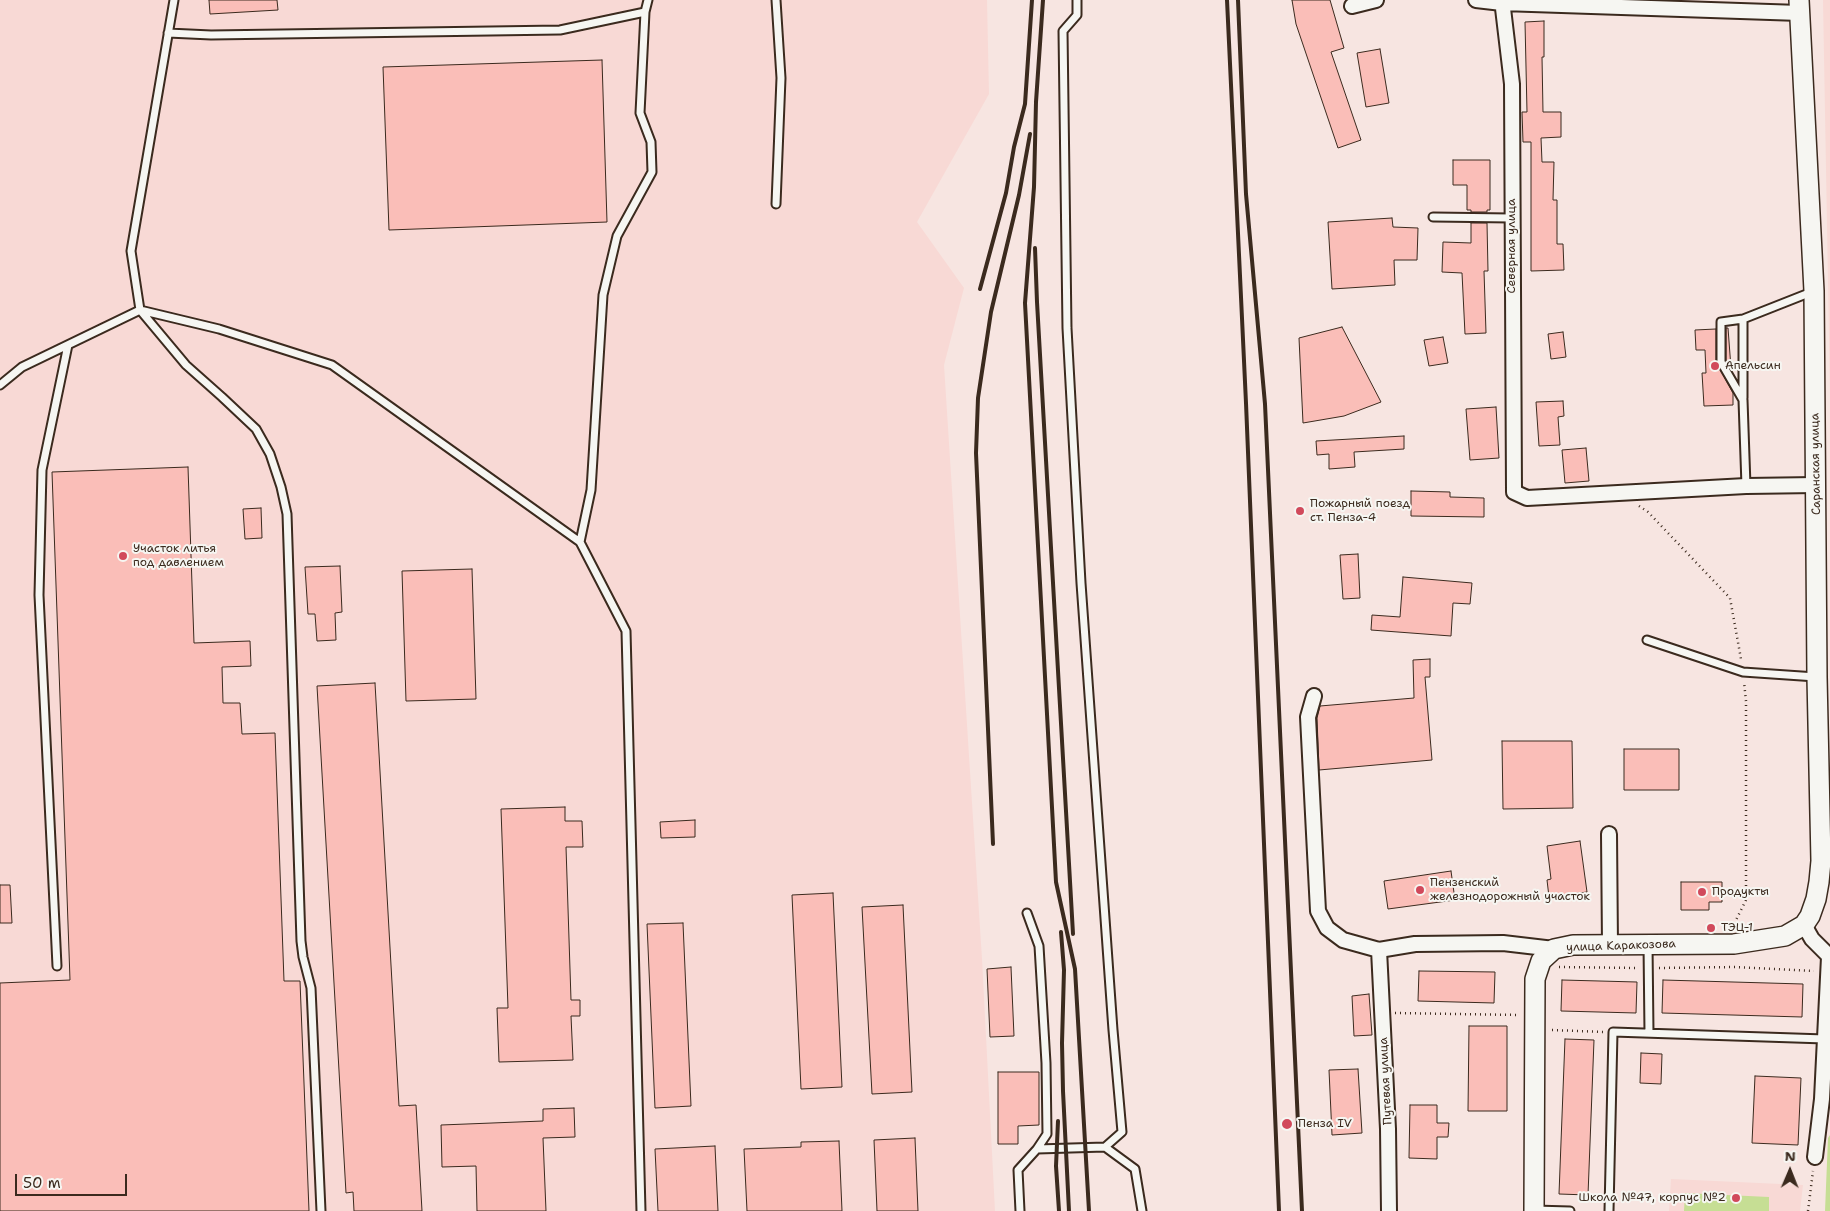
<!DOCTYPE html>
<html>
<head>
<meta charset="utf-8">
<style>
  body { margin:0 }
  #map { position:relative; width:1830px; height:1211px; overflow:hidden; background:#f7e5e1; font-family:"Shantell Sans",sans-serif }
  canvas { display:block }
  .north { position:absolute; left:1765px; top:1146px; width:50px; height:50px; -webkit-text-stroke:4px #f6f6f2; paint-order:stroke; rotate:1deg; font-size:14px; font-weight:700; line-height:20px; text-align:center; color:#3b2a1e }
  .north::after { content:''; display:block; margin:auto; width:18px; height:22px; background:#3b2a1e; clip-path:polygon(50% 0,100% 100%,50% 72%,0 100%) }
  .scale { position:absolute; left:15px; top:1174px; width:112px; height:22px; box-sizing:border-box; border:2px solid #3b2a1e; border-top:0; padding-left:6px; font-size:15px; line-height:18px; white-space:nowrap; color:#3b2a1e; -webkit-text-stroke:4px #f6f6f2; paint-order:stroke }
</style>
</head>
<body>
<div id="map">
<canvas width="1830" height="1211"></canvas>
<div class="north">N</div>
<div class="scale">50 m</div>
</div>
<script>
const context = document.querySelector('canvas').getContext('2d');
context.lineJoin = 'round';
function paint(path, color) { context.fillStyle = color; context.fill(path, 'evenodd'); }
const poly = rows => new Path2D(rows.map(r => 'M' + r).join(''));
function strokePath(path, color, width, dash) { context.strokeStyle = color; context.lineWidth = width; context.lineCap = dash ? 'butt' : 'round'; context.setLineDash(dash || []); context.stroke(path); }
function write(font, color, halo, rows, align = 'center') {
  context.font = font + ' "Shantell Sans",sans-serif'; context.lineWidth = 4; context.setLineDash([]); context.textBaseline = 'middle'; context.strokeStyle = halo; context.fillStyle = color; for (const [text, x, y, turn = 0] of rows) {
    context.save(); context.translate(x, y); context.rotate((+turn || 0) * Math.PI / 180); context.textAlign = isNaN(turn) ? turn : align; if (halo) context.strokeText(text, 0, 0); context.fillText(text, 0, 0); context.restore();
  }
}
paint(poly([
  [0,0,987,0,989,94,917,222,964,288,944,365,982,959,995,1211,0,1211],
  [1823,0,1830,0,1830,394],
  [1671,1179,1803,1185,1800,1211,1669,1211]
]), '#f8d9d5');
paint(poly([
  [1830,1135,1830,1211,1825,1211,1828,1138],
  [1685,1193,1769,1197,1769,1211,1684,1211]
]), '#c6de94');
const building = poly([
  [209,0,277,0,278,10,210,14,209,0],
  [1292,0,1330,0,1344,48,1331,52,1361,140,1338,148,1296,24,1292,0],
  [1544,21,1544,57,1542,57,1543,112,1561,112,1561,137,1541,138,1542,162,1554,162,1553,200,1557,200,1557,244,1563,244,1564,270,1531,271,1531,142,1523,142,1522,112,1527,112,1525,22,1544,21],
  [1380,49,1389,103,1366,107,1357,53,1380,49],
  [602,60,607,222,389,230,383,67,602,60],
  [1453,160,1490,160,1490,210,1487,210,1487,212,1471,212,1471,210,1467,210,1467,185,1453,185,1453,160],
  [1392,218,1393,227,1418,228,1417,260,1394,260,1395,285,1332,289,1328,222,1392,218],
  [1471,223,1487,223,1488,271,1484,271,1486,333,1465,334,1462,273,1442,272,1443,242,1471,243,1471,223],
  [1342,327,1381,402,1344,416,1303,423,1299,338,1342,327],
  [1726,328,1728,328,1731,368,1726,361,1726,328],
  [1716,329,1716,362,1733,393,1733,405,1704,406,1702,373,1706,373,1705,350,1696,350,1695,330,1716,329],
  [1563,332,1566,357,1551,359,1548,334,1563,332],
  [1443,337,1448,363,1429,366,1424,340,1443,337],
  [1563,401,1564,416,1558,417,1560,445,1539,446,1536,402,1563,401],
  [1496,407,1499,458,1470,460,1466,409,1496,407],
  [1404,436,1404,449,1354,452,1355,467,1329,469,1329,454,1317,455,1316,441,1404,436],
  [1586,448,1589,481,1565,483,1562,450,1586,448],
  [188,467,194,643,250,641,251,666,222,667,223,703,240,703,242,734,275,733,284,981,300,981,309,1211,0,1211,0,983,70,980,52,472,188,467],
  [1411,491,1450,492,1450,497,1484,498,1484,517,1411,516,1411,491],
  [261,508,262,538,245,539,243,509,261,508],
  [1358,554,1360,598,1343,599,1340,555,1358,554],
  [340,566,342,612,335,613,336,640,317,641,315,614,308,614,305,567,340,566],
  [472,569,476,699,406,701,402,571,472,569],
  [1403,577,1472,583,1470,604,1453,603,1451,636,1371,630,1372,615,1400,617,1403,577],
  [1430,659,1430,677,1425,677,1432,760,1319,770,1317,718,1320,706,1414,698,1413,660,1430,659],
  [375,683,399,1106,416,1105,422,1211,354,1211,353,1192,346,1193,317,686,375,683],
  [1502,741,1572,741,1573,808,1503,809,1502,741],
  [1624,749,1679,749,1679,790,1624,790,1624,749],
  [565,807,565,821,582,821,583,847,566,847,571,1000,580,1000,580,1016,571,1016,573,1060,499,1062,497,1008,508,1008,501,809,565,807],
  [695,820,695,837,661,838,660,822,695,820],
  [1580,841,1587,892,1549,897,1547,880,1551,879,1547,846,1580,841],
  [1451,871,1455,900,1388,909,1384,881,1451,871],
  [1681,882,1722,882,1722,902,1709,902,1709,910,1681,910,1681,882],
  [0,885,10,885,12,923,0,923,0,885],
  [833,893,842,1087,801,1089,792,895,833,893],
  [903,905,912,1092,872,1094,862,907,903,905],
  [683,923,691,1106,655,1108,647,924,683,923],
  [1011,967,1014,1036,990,1037,987,969,1011,967],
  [1419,971,1495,972,1494,1003,1418,1001,1419,971],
  [1562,980,1637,982,1636,1013,1561,1011,1562,980],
  [1663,980,1803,984,1802,1017,1662,1013,1663,980],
  [1369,994,1372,1035,1354,1036,1352,996,1369,994],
  [1469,1026,1507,1026,1507,1111,1468,1111,1469,1026],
  [1565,1039,1594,1040,1588,1195,1559,1194,1565,1039],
  [1641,1053,1662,1054,1661,1084,1640,1083,1641,1053],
  [1358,1069,1362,1133,1332,1135,1329,1070,1358,1069],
  [998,1072,1039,1072,1039,1125,1018,1126,1018,1144,998,1144,998,1072],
  [1755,1076,1801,1078,1798,1145,1752,1143,1755,1076],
  [1410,1105,1437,1105,1437,1123,1449,1123,1448,1137,1437,1137,1437,1159,1409,1158,1410,1105],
  [574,1108,575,1137,543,1138,546,1211,477,1211,476,1166,442,1167,441,1125,543,1121,543,1109,574,1108],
  [915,1138,918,1211,877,1211,874,1140,915,1138],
  [839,1141,842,1211,747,1211,744,1149,801,1147,801,1142,839,1141],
  [715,1146,718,1211,658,1211,655,1149,715,1146]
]);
paint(building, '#fabeb8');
strokePath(building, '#3b2a1e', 1);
const service = poly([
  [174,0,131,251,140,310,186,365,222,397,256,429,270,454,281,487,287,514,301,941,303,957,311,988,321,1211],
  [1077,0,1077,15,1063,31,1067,328,1081,583,1113,1030,1122,1132,1105,1147],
  [168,33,211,35,560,30,645,12],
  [776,204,781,78,776,0],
  [1433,217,1511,218],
  [1743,319,1743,398],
  [0,385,22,367,140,310,219,329,332,365,580,542,626,631,641,1211],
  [1746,486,1743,400,1721,362,1721,322,1743,319,1814,291],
  [580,542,591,490,603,295,617,236,652,172,651,142,640,113,645,12,648,0],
  [1647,640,1743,672,1816,677],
  [1027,913,1039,946,1046,1063,1047,1134,1037,1149],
  [1648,944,1649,1033],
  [57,966,39,595,42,470,68,345],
  [1534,1210,1570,1211],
  [1020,1211,1018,1170,1037,1149,1105,1147,1135,1169,1142,1211],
  [1609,1211,1613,1032,1825,1039]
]);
const minor = poly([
  [1476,0,1502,3,1800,13],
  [1502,0,1512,84,1514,492,1527,498,1746,486,1816,485],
  [1352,6,1376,0],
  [1314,696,1308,717,1318,911,1327,928,1343,940,1379,950,1415,944,1503,943,1554,949],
  [1609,834,1610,945],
  [1804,925,1812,939,1830,957],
  [1379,950,1388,1129,1389,1211],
  [1815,1157,1822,1099,1829,957]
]);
const secondary = poly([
  [1534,1211,1535,979,1541,961,1554,949,1573,945,1734,944,1785,936,1804,925,1810,916,1816,899,1819,882,1821,861,1817,677,1814,291,1799,0]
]);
strokePath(service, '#3b2a1e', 11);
strokePath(minor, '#3b2a1e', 18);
strokePath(secondary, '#3b2a1e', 22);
strokePath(poly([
  [1639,506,1648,512,1730,598,1741,659],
  [1731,926,1733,926,1746,900,1746,701,1744,682],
  [1559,967,1639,968],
  [1659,968,1735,967,1814,971],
  [1395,1013,1519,1015],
  [1552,1030,1604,1032],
  [1808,1211,1813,1171]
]), '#3b2a1e', 2.5, [1, 4]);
strokePath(service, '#f6f6f2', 7);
strokePath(minor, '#f6f6f2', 14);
strokePath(secondary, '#f6f6f2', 19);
strokePath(poly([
  [1043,0,1036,102,1034,187,1025,303,1056,882,1075,969,1089,1211],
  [1227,0,1246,403,1279,1211],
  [1238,0,1246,194,1265,404,1302,1211],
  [1035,248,1037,302,1073,934],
  [980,289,1006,193,1014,147,1025,104,1032,0],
  [993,844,976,453,978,398,991,312,1019,195,1030,134],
  [1061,932,1064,970,1062,1043,1063,1091,1069,1211],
  [1058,1121,1056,1166,1059,1211]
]), '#3b2a1e', 4);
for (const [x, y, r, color] of [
  [1715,366,5,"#d1495b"],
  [1300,511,5,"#d1495b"],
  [123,556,5,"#d1495b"],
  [1420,890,5,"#d1495b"],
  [1702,892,5,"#d1495b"],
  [1711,928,5,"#d1495b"],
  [1287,1124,6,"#d1495b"],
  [1736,1198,5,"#d1495b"]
]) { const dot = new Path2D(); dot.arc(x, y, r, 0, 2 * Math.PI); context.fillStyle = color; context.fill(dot); strokePath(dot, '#f6f6f2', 2); }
write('12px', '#3b2a1e', '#f6f6f2', [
  ["Северная улица",1512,246,-90],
  ["Саранская улица",1816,464,-91],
  ["улица Каракозова",1621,946,-2],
  ["Путевая улица",1386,1081,-93]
]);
write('12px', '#3b2a1e', '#f6f6f2', [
  ["Апельсин",1725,366],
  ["Пожарный поезд",1310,504],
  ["ст. Пенза-4",1310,518],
  ["Участок литья",133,549],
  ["под давлением",133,563],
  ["Пензенский",1430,883],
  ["железнодорожный участок",1430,897],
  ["Продукты",1712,892],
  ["ТЭЦ-1",1721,928],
  ["Пенза IV",1298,1124],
  ["Школа №47, корпус №2",1726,1198,"right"]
], 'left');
</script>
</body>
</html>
